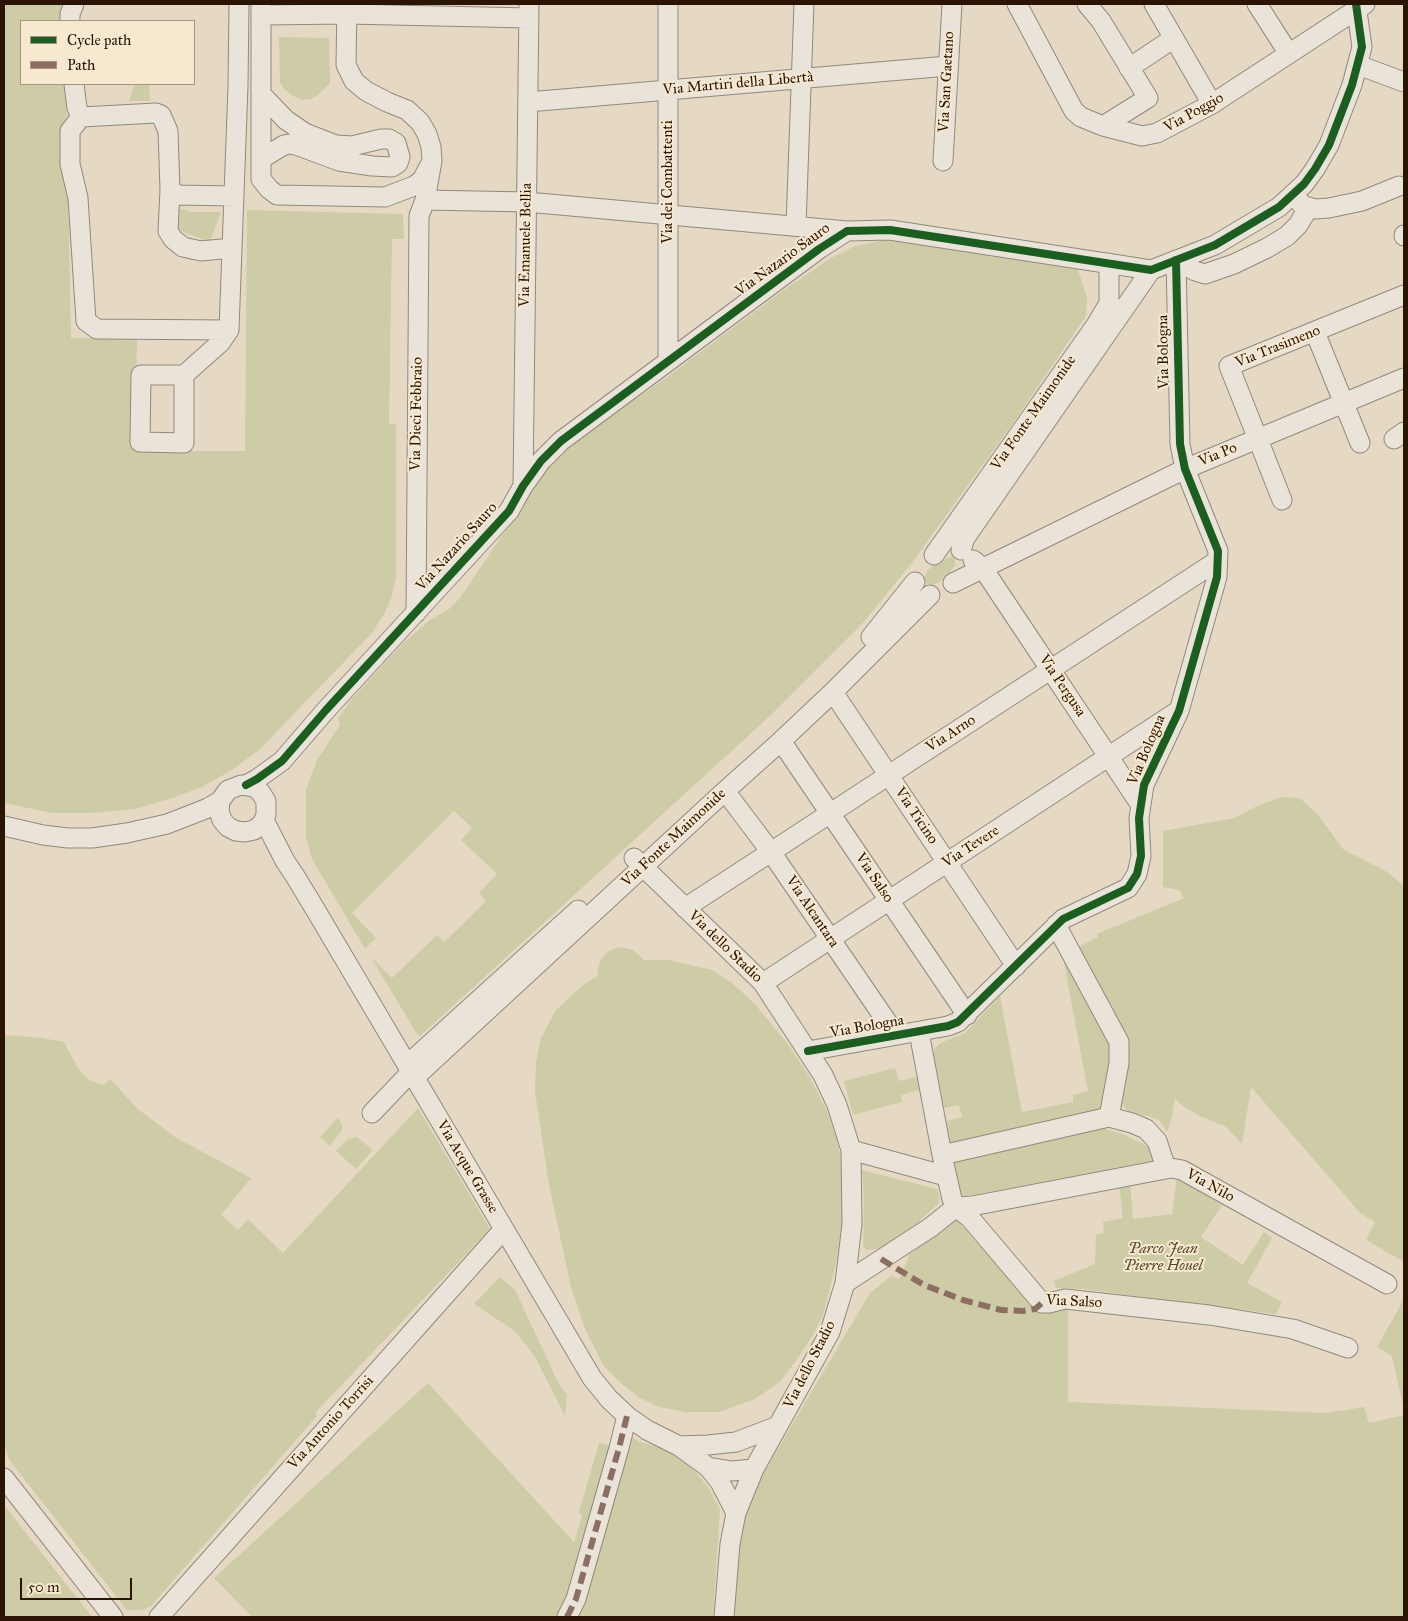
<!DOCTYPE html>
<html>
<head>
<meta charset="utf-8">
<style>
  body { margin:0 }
  #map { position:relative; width:1408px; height:1621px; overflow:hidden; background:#e5d9c4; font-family:"IM FELL Great Primer",serif }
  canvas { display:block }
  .frame { position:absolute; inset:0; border:5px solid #2c1404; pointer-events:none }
  .legend { position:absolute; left:20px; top:20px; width:175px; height:65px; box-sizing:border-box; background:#f7e9d0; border:1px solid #a6947e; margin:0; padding:6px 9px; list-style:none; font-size:15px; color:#2c1404 }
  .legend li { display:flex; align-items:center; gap:10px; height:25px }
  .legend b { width:25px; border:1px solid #a6947e }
  .scale { position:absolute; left:20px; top:1578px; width:112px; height:22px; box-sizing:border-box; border:2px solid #2c1404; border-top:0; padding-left:6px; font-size:15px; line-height:18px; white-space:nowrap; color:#2c1404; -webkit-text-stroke:4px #f7e9d0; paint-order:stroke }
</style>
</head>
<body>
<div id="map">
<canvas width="1408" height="1621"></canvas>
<div class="frame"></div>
<ul class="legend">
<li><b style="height:6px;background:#1b5e20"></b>Cycle path</li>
<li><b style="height:6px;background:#8d6e63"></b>Path</li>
</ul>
<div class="scale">50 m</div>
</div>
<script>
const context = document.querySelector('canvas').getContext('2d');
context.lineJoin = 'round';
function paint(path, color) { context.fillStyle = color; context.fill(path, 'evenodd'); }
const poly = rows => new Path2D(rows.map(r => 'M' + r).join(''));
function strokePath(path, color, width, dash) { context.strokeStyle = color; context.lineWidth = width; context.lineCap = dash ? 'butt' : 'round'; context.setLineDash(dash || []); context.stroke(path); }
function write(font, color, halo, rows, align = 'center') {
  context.font = font + ' "IM FELL Great Primer",serif'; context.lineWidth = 4; context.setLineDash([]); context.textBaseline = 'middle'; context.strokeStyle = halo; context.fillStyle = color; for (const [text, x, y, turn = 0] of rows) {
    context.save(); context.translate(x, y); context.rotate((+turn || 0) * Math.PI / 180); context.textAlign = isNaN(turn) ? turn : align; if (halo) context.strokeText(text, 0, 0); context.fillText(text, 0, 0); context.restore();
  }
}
paint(poly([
  [4,4,64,4,65,21,21,21,21,84,66,84,71,338,137,338,135,451,245,451,247,210,403,214,404,239,392,239,389,423,396,425,396,578,391,599,383,616,372,633,260,749,232,770,204,786,173,798,135,809,93,813,52,813,4,803],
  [279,37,329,38,330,83,318,95,311,99,302,100,293,96,284,89,280,82],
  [135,84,149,84,150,101,129,101],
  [178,208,191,212,221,212,210,242,178,230],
  [884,240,905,241,1074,264,1078,270,1087,297,1086,316,1018,416,911,564,863,623,771,715,420,1036,415,1031,371,957,392,978,437,935,444,942,465,922,486,901,479,893,497,874,461,840,472,828,454,811,352,913,376,938,365,949,312,859,306,837,306,789,317,760,340,725,338,718,352,699,402,644,430,620,449,609,460,598,540,479,558,455,572,443,656,385,788,287,831,258,855,246],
  [953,556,955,560,955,565,948,575,938,583,932,585,926,583,924,578,928,570,937,562],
  [1282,797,1300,798,1319,816,1343,849,1389,873,1404,886,1404,1262,1366,1240,1375,1222,1360,1213,1251,1087,1242,1144,1226,1127,1200,1116,1181,1105,1175,1098,1171,1121,1167,1132,1160,1121,1149,1116,1136,1114,1128,1111,1122,1104,1118,1094,1124,1060,1078,947,1098,937,1097,934,1184,898,1179,890,1163,887,1163,831,1234,818,1259,805],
  [1059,936,1115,1044,1107,1107,1033,1129,951,1148,947,1121,962,1117,959,1105,944,1108,933,1054,935,1048,940,1043,965,1033,1000,996,1022,1112,1073,1102,1073,1095,1088,1091],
  [619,947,633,950,644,960,669,960,712,970,731,982,754,1003,787,1043,809,1076,827,1111,837,1139,843,1167,845,1204,836,1263,823,1316,813,1335,798,1358,780,1382,755,1399,719,1412,685,1412,659,1407,640,1398,622,1384,603,1365,585,1329,571,1287,549,1185,535,1092,536,1062,541,1038,556,1010,583,985,597,976,598,967,602,958,609,951],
  [4,1035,42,1038,64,1042,78,1068,89,1080,104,1085,110,1079,138,1109,175,1137,251,1178,221,1215,238,1230,248,1219,283,1253,418,1108,490,1229,315,1413,317,1416,151,1606,143,1610,127,1610,10,1461,4,1445],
  [895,1068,899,1081,916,1077,919,1090,901,1095,902,1102,853,1115,844,1081],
  [338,1118,342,1124,342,1130,330,1146,320,1137],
  [1097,1127,1123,1134,1147,1146,1156,1153,1157,1160,961,1197,953,1159],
  [356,1137,362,1141,373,1150,356,1169,336,1151,347,1140],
  [862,1170,937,1189,940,1198,938,1204,920,1220,917,1229,881,1249,866,1250,863,1246,864,1199],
  [1177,1177,1222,1205,1201,1237,1243,1265,1264,1232,1272,1238,1247,1283,1282,1302,1276,1314,1081,1289,1056,1288,1054,1281,1095,1264,1096,1235,1104,1233,1103,1222,1123,1218,1119,1184,1130,1182,1133,1219,1172,1214],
  [957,1219,976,1242,1025,1294,1068,1305,1068,1402,1326,1413,1364,1407,1369,1423,1404,1415,1404,1617,733,1617,738,1548,747,1507,761,1477,870,1293,891,1276,899,1279,908,1259,909,1250],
  [500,1277,515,1290,558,1382,567,1395,565,1416,535,1357,523,1341,513,1330,474,1304],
  [1404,1299,1404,1410,1392,1356,1377,1347],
  [428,1383,574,1542,582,1516,579,1512,599,1443,616,1447,562,1617,252,1617,214,1578],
  [631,1436,640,1442,666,1449,693,1469,708,1487,720,1510,713,1617,573,1617],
  [4,1505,92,1617,4,1617]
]), '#cecca6');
const minor = poly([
  [261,4,261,179,269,189,277,195,385,197,414,186,422,180,430,165],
  [347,4,346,65,354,81,366,91,387,102,407,110,420,122,427,134,431,147,432,161,425,200,419,216,416,613],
  [1017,4,1074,111,1081,117,1103,126,1142,136,1157,133,1212,104,1365,4],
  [1087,4,1101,21,1148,98,1103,126],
  [1154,4,1212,104],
  [1257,4,1289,54],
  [261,15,347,14,529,18],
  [70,21,70,14,74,4],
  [1358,65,1404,82],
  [1129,68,1174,38],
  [74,84,77,108,81,117,156,113,161,115,168,131,170,190,168,231,173,239,183,247,201,251,232,248],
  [528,102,948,66],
  [81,117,70,131,70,164,78,198,86,321,97,329,229,330],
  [261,159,284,145,289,144,296,145,339,161,372,166,392,167,398,163,400,157,396,143,389,139,381,139,352,146,336,145,305,133,286,120,261,94],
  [943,161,952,4],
  [170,190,178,195,234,196],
  [425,200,527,202,847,231],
  [1299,201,1302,205,1315,209,1329,208,1362,201,1399,186],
  [796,226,804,4],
  [1404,235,1404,236],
  [1176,260,1195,271,1205,274,1234,264,1267,248,1287,236,1298,225,1309,207],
  [1315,332,1360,443],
  [668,361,668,4],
  [141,375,184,375,184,443,140,442,141,375],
  [184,375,220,343,229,330,238,86,239,4],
  [1394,439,1404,432],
  [523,486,529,4],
  [1282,500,1229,366,1404,295],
  [961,550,965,538,1151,270],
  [934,555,1096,325,1109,303,1109,263],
  [973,560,983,568,990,579,1140,804],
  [953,583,1185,469,1404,378],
  [871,637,915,582],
  [833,692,1016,966],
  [781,741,967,1015],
  [246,785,257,779,282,761,326,710,509,511,523,486,541,461,561,441,819,249,847,231,890,230,1151,270,1215,245,1279,207,1304,184,1315,169,1329,145,1352,85,1362,47,1356,4],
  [725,791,771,852,896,1035],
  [264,820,285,861,295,876,318,914,592,1378,609,1399,627,1416,647,1430,679,1446,708,1467,732,1471,754,1469],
  [4,826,43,835,68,838,92,838,127,833,167,824,208,808,220,801,228,790,241,785,255,787,261,793,266,801,266,815,262,824,254,830,245,832,236,831,228,827,222,820,219,811,220,801],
  [634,858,763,983,823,1075,837,1105,851,1150,852,1224,845,1283,830,1332,754,1469,736,1513,730,1544,724,1617],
  [685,908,1217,561],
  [1056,925,1119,1042,1119,1063,1109,1117],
  [763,983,1178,711],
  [919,1032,942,1155,952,1199,956,1207,970,1218,1042,1303,1049,1303,1065,1299,1209,1315,1293,1329,1348,1348],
  [808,1051,948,1026,958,1022,1063,919,1128,888,1137,874,1141,856,1139,818,1144,785,1179,711,1217,577,1218,551,1185,469,1180,444,1176,260],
  [407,1065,578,910],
  [414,1078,725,791,781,741,833,692,930,595],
  [372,1113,411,1072],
  [851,1150,946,1176],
  [942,1155,1109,1117,1132,1123,1146,1129,1157,1141,1166,1168],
  [845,1283,931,1227,956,1207,972,1206,1171,1168,1182,1170,1387,1284],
  [679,1446,708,1445,736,1442,778,1426],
  [708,1467,720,1482,736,1513],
  [4,1478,113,1617],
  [159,1617,504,1229],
  [567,1617,576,1599,619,1448,627,1416]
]);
strokePath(minor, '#92897b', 21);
strokePath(minor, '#e9e3d9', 19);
strokePath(poly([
  [881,1259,924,1285,963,1300,1001,1310,1023,1311,1035,1309,1042,1303],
  [567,1617,576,1599,619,1448,627,1416]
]), '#8d6e63', 6, [12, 6]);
strokePath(poly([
  [246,785,257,779,282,761,326,710,509,511,523,486,541,461,561,441,819,249,847,231,890,230,1151,270,1215,245,1279,207,1304,184,1315,169,1329,145,1352,85,1362,47,1356,4],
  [808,1051,948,1026,958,1022,1063,919,1128,888,1137,874,1141,856,1139,818,1144,785,1179,711,1217,577,1218,551,1185,469,1180,444,1176,260]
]), '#1b5e20', 8);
write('15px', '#2c1404', '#f7e9d0', [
  ["Via San Gaetano",947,82,-87],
  ["Via Martiri della Libertà",738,84,-5],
  ["Via Poggio",1194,113,-29],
  ["Via dei Combattenti",668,182,-90],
  ["Via Emanuele Bellia",526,245,-89],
  ["Via Nazario Sauro",783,260,-36],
  ["Via Trasimeno",1278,347,-22],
  ["Via Bologna",1164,352,-91],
  ["Via Fonte Maimonide",1034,413,-55],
  ["Via Dieci Febbraio",417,414,-89],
  ["Via Po",1218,455,-22],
  ["Via Nazario Sauro",457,547,-48],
  ["Via Pergusa",1062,686,56],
  ["Via Arno",951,734,-33],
  ["Via Bologna",1147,750,-67],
  ["Via Ticino",916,816,56],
  ["Via Fonte Maimonide",674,838,-43],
  ["Via Tevere",971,847,-33],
  ["Via Salso",874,878,56],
  ["Via Alcantara",812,912,56],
  ["Via dello Stadio",725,947,44],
  ["Via Bologna",867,1027,-10],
  ["Via Acque Grasse",467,1167,59],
  ["Via Nilo",1210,1186,29],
  ["Via Salso",1074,1302,3],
  ["Via dello Stadio",810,1365,-63],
  ["Via Antonio Torrisi",331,1423,-48]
]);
write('italic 15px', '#57482d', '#f7e9d0', [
  ["Parco Jean",1163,1249],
  ["Pierre Houel",1163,1266]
]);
</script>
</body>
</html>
